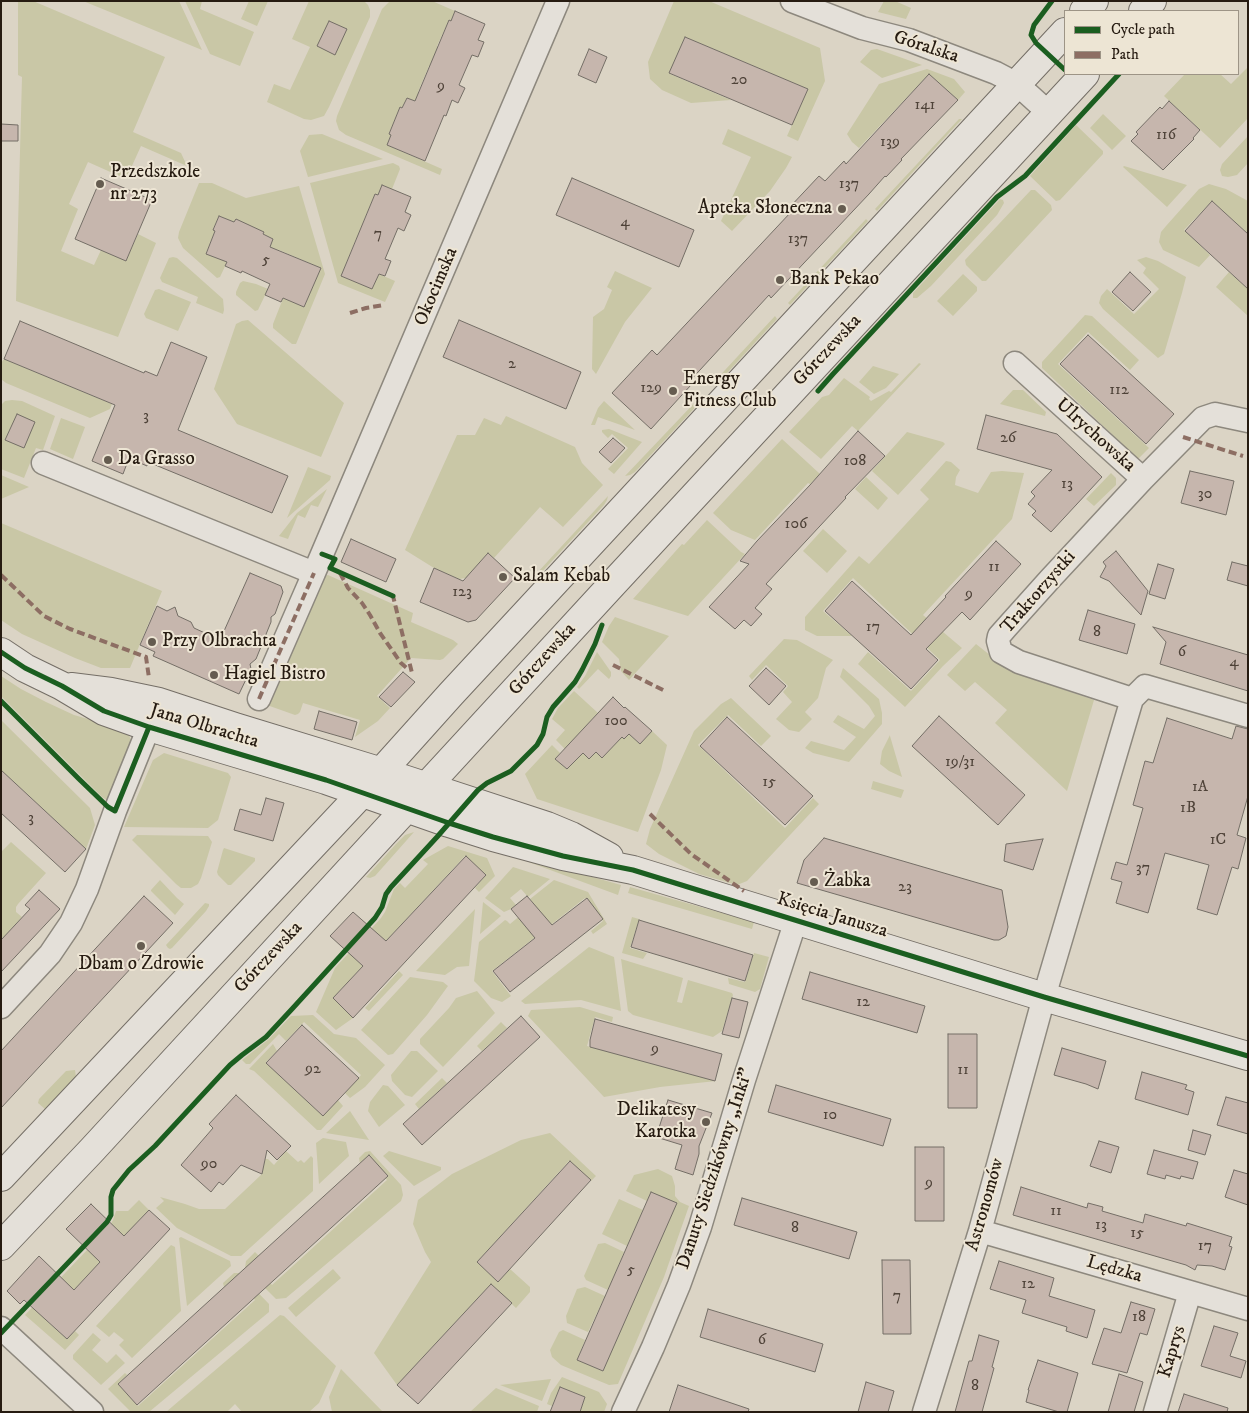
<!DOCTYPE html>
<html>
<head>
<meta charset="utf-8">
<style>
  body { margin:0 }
  #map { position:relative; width:1249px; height:1413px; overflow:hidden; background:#dbd4c5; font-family:"IM FELL DW Pica",serif }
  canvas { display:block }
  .frame { position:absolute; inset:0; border:2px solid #261b11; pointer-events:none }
  .legend { position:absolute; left:1064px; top:10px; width:175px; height:65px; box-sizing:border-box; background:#ede5d4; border:1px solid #9d9486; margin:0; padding:6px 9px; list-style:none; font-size:15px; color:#261b11 }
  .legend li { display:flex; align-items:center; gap:10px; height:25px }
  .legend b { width:25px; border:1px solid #9d9486 }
</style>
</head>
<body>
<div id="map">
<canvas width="1249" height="1413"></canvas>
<div class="frame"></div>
<ul class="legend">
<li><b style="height:6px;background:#1b5e20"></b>Cycle path</li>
<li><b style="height:6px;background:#8d6e63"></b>Path</li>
</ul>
</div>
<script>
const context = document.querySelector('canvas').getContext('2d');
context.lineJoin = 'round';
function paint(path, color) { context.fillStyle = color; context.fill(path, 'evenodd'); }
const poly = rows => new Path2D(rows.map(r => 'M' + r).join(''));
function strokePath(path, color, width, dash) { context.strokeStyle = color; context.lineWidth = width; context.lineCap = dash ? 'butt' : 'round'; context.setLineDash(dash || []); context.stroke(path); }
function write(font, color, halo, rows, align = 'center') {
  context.font = font + ' "IM FELL DW Pica",serif'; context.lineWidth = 4; context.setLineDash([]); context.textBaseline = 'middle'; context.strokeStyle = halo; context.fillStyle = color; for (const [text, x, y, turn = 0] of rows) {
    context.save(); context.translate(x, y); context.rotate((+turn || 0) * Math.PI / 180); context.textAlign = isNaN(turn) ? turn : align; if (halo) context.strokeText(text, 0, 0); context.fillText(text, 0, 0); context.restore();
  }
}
paint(poly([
  [18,1,33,1,165,57,133,132,181,153,187,166,141,146,126,179,88,162,69,204,78,209,61,251,94,265,101,250,126,261,138,234,156,243,118,337,16,301,22,77,18,75],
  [83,1,179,1,202,50,132,21],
  [185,1,202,1,200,9,254,32,240,66,210,54],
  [249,1,268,1,257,26,241,19],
  [309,1,364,1,368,5,370,10,370,17,329,107,324,116,311,120,304,119,267,102,274,84,290,90,310,47,292,39],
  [390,1,432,1,455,11,451,21,449,20,437,46,440,48,432,66,429,66,418,92,421,94,417,102,407,98,402,108,400,107,389,133,391,135,387,145,442,169,440,175,346,135,339,130,336,121,337,116,382,9],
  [674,1,709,1,820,48,825,81,798,141,787,136,808,89,685,37,670,74,731,100,691,103,662,90,650,79,648,62],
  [884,1,895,1,911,8,906,19,878,12],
  [877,49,922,65,882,78,860,62,871,50],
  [1248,67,1248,118,1220,148,1164,96,1185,74,1220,74,1231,84],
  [927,69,954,79,965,92,958,100,929,74,859,148,852,142,847,134,879,84],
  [1103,114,1126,136,1112,150,1090,128],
  [959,119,962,119,877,211,875,209],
  [1076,125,1103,151,1103,154,1060,200,1056,201,1030,176],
  [728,129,792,157,786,168,770,191,732,231,721,221,751,157,722,144],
  [322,134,383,159,308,177,300,151,309,135],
  [1248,136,1248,163,1237,175,1228,177,1222,176,1220,170,1222,164],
  [393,163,399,166,400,169,392,189,382,185,378,195,375,194,364,220,358,240,356,239,345,266,343,277,372,289,379,274,395,281,385,302,338,283,310,183],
  [1124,166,1187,185,1167,207,1123,167],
  [199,183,212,183,246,198,299,186,325,274,296,344,292,344,273,328,273,324,284,296,291,299,290,301,304,307,321,268,279,250,269,249,273,239,263,234,264,232,236,220,234,222,219,216,213,229,215,231,206,253,219,259,228,260,220,277,217,278,183,248,178,238,179,232],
  [1209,184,1226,189,1248,201,1248,234,1212,201,1184,230,1210,255,1199,267,1163,250,1159,242,1161,232,1166,226,1199,189],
  [1031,190,1035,190,1051,205,1052,210,986,281,982,281,966,265,965,260],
  [1000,199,1003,200,1004,203,997,215,931,286,917,298,913,298,913,293],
  [866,219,868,221,790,305,788,303],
  [173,257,177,258,223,299,224,310,223,314,196,303,198,297,162,282,160,278,169,258],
  [1146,257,1158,261,1186,277,1182,293,1164,354,1158,358,1103,309,1099,303,1101,296,1107,289,1134,314,1159,289,1143,273,1146,268,1137,260],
  [615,271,652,288,625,322,596,374,592,369,593,317,604,309,612,290,607,287],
  [1229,272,1248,289,1248,316,1216,287],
  [963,274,977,287,977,291,953,316,937,301],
  [243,281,256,284,268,289,258,310,255,311,236,295,236,292,240,283],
  [159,289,191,302,178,331,146,318,144,314,155,290],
  [1085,315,1092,316,1139,360,1130,370,1088,332,1058,364,1149,448,1139,458,1137,458,1042,368,1042,362],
  [775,316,777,319,715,386,713,383],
  [248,320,344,403,321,457,237,424,214,389,236,324,242,321],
  [4,359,112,404,110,409,90,418,6,383,1,379,1,363],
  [919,363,921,364,858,431,852,426,821,459,789,432,822,397,829,395,844,378,870,397,869,399,871,401,889,391,891,392],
  [873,366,899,374,886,388,874,394,859,382],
  [1013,390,1023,390,1046,412,1045,416,1000,404],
  [700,397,703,399,635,472,630,475,625,476],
  [12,400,22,401,55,416,43,450,36,448,24,478,1,469,1,405,5,401],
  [604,401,635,430,598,417,595,425,591,425,598,408],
  [506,416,575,447,582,463,603,485,563,527,540,507,494,558,488,553,466,578,459,579,434,568,405,550,457,435,475,435,484,418,501,425],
  [61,418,85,427,73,459,50,449],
  [609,429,642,442,614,474,608,469,628,448,612,434,608,438,602,432,602,430],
  [907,432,943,442,945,444,898,495,872,471],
  [782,439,820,474,810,484,808,483,755,540,731,530,713,513],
  [946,461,951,462,960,470,956,477,955,485,978,493,991,472,1002,471,1024,473,1012,519,923,615,962,648,943,666,905,707,858,664,868,652,911,691,940,660,853,578,823,611,852,636,817,636,805,630,805,617,859,556,869,564,929,499,920,490],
  [308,467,331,476,330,480,287,518],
  [1111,473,1116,478,1116,485,1094,506,1086,499],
  [1,475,29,487,1,499],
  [866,477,888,498,878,510,855,489],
  [327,489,318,507,311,505,305,518,298,515,288,539,279,536,297,513],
  [608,496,607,500,604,505,539,575,537,573],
  [707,520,741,552,745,554,688,616,633,599,682,544,684,545],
  [1,523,162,591,130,668,101,668,75,658,22,634,1,620],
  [823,529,847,551,827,573,803,551],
  [328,575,413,613,411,622,453,640,458,644,443,659,440,660,411,658,377,696,390,708,378,721,355,737,360,720,303,703,300,712,298,714,295,715,264,704,304,617,313,605,324,576],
  [615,617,669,636,629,680,621,671,619,659,602,642,609,626],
  [784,639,797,640,833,660,826,668,818,698,805,712,812,719,799,732,789,730,776,719,792,702,783,692,788,686,766,665,752,680,749,676],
  [976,644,1010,671,1094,700,1067,791,995,723,1007,710,975,682,965,691,947,675],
  [597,652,611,672,611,676,609,679,598,669,579,689,577,687,585,676],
  [843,668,879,699,882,713,882,724,849,762,813,753,805,748,811,741,844,750,856,737,833,722,838,715,864,729,875,716,869,706,840,677],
  [1,676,21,689,46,702,74,715,123,729,128,733,133,745,110,802,102,797,1,696],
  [574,691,598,713,565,749,556,740,565,730,552,719,558,708],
  [731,698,771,736,761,746,728,715,698,745,785,828,813,798,819,804,747,881,737,885,699,874,659,854,646,844,650,829,694,731,721,704],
  [1,720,90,808,95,825,86,849,1,770],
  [652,731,667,745,661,770,638,832,537,799,525,774,552,745,560,753,555,759,567,769,583,753,589,759,596,752,602,758,622,737,624,739,629,734,640,744],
  [890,735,890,736,902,777,889,771,880,764,882,751],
  [164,753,228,773,231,777,218,820,208,828,124,827,153,760],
  [873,781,904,790,901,798,871,789],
  [414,832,375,876,370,878,366,877,396,844,405,835],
  [137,835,208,836,212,842,201,878,198,884,191,888,181,888,176,884,132,840],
  [11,842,46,873,18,904,16,907,16,912,22,917,3,938,1,936,1,852],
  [448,846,487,858,495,876,479,892,475,888,486,875,465,856,333,998,353,1018,336,1030,316,1012,335,968,381,918,385,912,394,889,400,883,405,888,428,864,423,860],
  [224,848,255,858,255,861,231,885,228,885,218,875,217,872,223,850],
  [515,857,575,872,621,885,618,895],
  [513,867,550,879,528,897,521,889,510,898,516,905,511,909,504,912,485,898],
  [160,880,177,898,184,904,175,915,151,891,151,890],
  [554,880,588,892,607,924,593,934,591,931,603,921,585,898,492,971,511,996,502,1002,491,998,474,981,479,942,505,920,507,921,510,924,534,904,530,899],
  [630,887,754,922,752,929,628,893],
  [483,902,501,916,480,934],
  [205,903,209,904,209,906,206,911,172,948,170,949,168,948,166,945],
  [475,909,469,966,457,967,445,975,416,971],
  [632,917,639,919,630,948,647,953,643,959,622,953],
  [589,947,614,957,621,1011,581,1000,525,1004,521,1001],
  [754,953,769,957,760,989,755,992,729,984,728,978,745,982],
  [621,959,683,978,677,1002,682,1003,688,980,732,993,733,995,722,1031,713,1037,633,1015,628,1011],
  [399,971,403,975,369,1011,365,1008],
  [410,977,443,982,448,986,427,1015,393,1054,388,1055,361,1030],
  [477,991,495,1013,443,1067,420,1044,420,1039,449,1008,456,998],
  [580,1007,613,1017,612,1022,595,1017,587,1046,716,1081,660,1087,604,1097,528,1016,531,1010],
  [313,1015,334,1034,356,1038,385,1065,365,1087,350,1098,345,1093,361,1075,304,1022,286,1041,279,1034,250,1064,246,1064,242,1060,269,1039,291,1016],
  [501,1022,507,1028,482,1051,477,1046],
  [273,1044,277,1051,266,1062,323,1116,338,1100,343,1106,321,1130,317,1130,254,1071,249,1069],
  [411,1051,417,1051,438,1071,412,1097,405,1095,392,1081,391,1075],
  [75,1070,76,1077,45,1109,38,1103,39,1099,66,1071],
  [442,1078,447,1083,419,1109,415,1104],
  [383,1085,388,1086,405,1105,379,1127,368,1111,370,1102],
  [350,1111,369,1140,326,1133],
  [550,1133,596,1176,591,1181,569,1161,477,1262,498,1282,510,1269,530,1287,530,1292,516,1308,491,1284,397,1385,374,1353,431,1262,425,1252,413,1224,418,1200,452,1174,521,1140],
  [323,1138,346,1142,349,1156,319,1184,316,1143],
  [286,1151,298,1162,301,1160,304,1163,311,1156,313,1158,313,1191,241,1256,231,1256,177,1228,156,1208,164,1201,160,1197,185,1204,199,1209,225,1209,262,1174,265,1159,268,1159,274,1165],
  [370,1151,401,1185,403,1195,401,1201,286,1298,276,1299,245,1268,246,1261,255,1252,259,1256,252,1263,272,1285,387,1180,367,1157,360,1164,359,1158,365,1152],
  [389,1151,441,1167,441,1170,414,1186,383,1156],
  [658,1169,672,1176,675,1186,675,1196,680,1202,689,1206,664,1277,618,1384,609,1385,561,1365,552,1357,550,1350,559,1332,563,1330,585,1340,577,1360,603,1371,651,1192,647,1201,626,1191,634,1175],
  [619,1199,643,1210,627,1246,602,1234],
  [139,1200,149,1210,46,1320,67,1339,75,1331,79,1335,65,1350,25,1315,108,1228,113,1220,116,1211,128,1211],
  [181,1237,230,1261,231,1266,187,1306,179,1238],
  [605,1243,624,1252,608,1290,586,1280,584,1276,598,1244],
  [171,1245,175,1247,181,1311,132,1358,119,1345,124,1340,114,1332,109,1337,96,1326],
  [333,1269,341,1278,296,1317,288,1308],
  [234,1273,239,1273,269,1304,269,1312,149,1412,131,1412,108,1389,125,1373,127,1375,118,1384,138,1406,255,1300,235,1277,224,1287,223,1283],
  [585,1287,605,1296,588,1332,567,1323,566,1316,577,1289],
  [280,1315,284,1316,336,1366,319,1403,309,1412,242,1412,235,1404,227,1412,166,1412],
  [93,1333,101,1340,92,1350,107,1363,116,1354,125,1363,101,1385,73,1359,73,1355],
  [341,1369,383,1412,332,1412,329,1397],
  [562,1377,599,1392,607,1404,604,1412,580,1412,585,1397,560,1387,552,1406,547,1404,551,1393],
  [551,1379,542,1401,500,1385],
  [496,1388,539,1406,537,1412,470,1412]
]), '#c9c7a6');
const building = poly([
  [455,11,485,24,478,40,484,42,478,57,472,55,459,85,465,88,458,103,452,100,446,116,444,115,425,161,387,145,391,135,389,134,400,107,402,108,407,98,415,101,449,20,451,21,455,11],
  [329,21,347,29,335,55,317,46,329,21],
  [685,37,808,89,792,125,669,73,685,37],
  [589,49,607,57,596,83,578,75,589,49],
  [929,74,958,100,901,159,902,160,886,177,885,176,869,194,771,298,769,295,688,383,691,385,651,429,612,393,652,350,657,355,791,212,788,209,819,176,825,181,844,161,846,164,929,74],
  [1169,101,1200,130,1193,138,1194,139,1163,170,1131,141,1138,134,1136,132,1160,107,1162,109,1169,101],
  [1,124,18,125,18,141,1,141,1,124],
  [101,178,152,200,126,261,75,239,101,178],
  [572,178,694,230,679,267,556,215,572,178],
  [382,185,411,197,405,212,411,215,404,231,398,228,385,259,391,261,385,276,379,274,372,289,341,276,375,194,378,195,382,185],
  [1212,201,1248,234,1248,289,1185,231,1212,201],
  [219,216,234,222,236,219,264,232,263,234,273,239,270,247,321,268,304,307,283,298,281,302,265,295,270,284,242,271,241,273,225,266,227,262,206,254,215,231,213,230,219,216],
  [1130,272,1151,292,1133,311,1112,292,1130,272],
  [459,320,581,372,566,409,443,357,459,320],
  [20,321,144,373,145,371,157,376,171,342,207,357,178,430,288,476,272,513,148,462,147,466,129,458,123,474,92,461,115,405,4,359,20,321],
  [1088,335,1174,414,1146,444,1060,364,1088,335],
  [17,414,35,422,24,448,5,440,17,414],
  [986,415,1057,434,1102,477,1051,532,1032,515,1036,511,1028,504,1035,496,1031,492,1052,470,977,449,986,415],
  [858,431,885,456,845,497,846,498,766,584,772,589,755,608,762,614,751,626,744,620,735,629,709,607,749,564,740,561,757,541,810,485,858,431],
  [613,438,625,448,611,463,599,452,613,438],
  [1190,471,1234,481,1226,515,1181,503,1190,471],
  [351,539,396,559,386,582,341,562,351,539],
  [996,541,1021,564,970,620,962,612,926,649,938,660,911,689,825,611,852,581,911,635,946,597,945,596,996,541],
  [1116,551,1148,591,1141,615,1109,581,1100,577,1106,566,1103,562,1116,551],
  [488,553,515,578,476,620,468,622,420,602,434,568,463,581,488,553],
  [1232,562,1248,566,1248,586,1227,580,1232,562],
  [1158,564,1174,569,1165,599,1149,594,1158,564],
  [250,573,281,586,283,592,275,614,271,617,271,622,256,659,250,664,251,669,239,694,153,656,155,652,140,645,157,606,167,611,175,607,178,616,191,622,194,628,220,640,250,573],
  [1088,610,1135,624,1127,654,1079,640,1088,610],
  [1153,627,1248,655,1248,691,1160,664,1166,642,1153,627],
  [766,668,786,686,769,705,749,686,766,668],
  [403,672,415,682,391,707,379,697,403,672],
  [613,697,624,708,625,707,652,731,640,744,629,734,624,739,622,737,602,758,596,752,589,759,583,753,567,769,555,759,613,697],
  [319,711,357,722,352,740,314,729,319,711],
  [939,716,1025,795,998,825,912,746,939,716],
  [727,717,813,796,785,825,700,746,727,717],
  [1167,718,1232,739,1236,726,1248,729,1248,796,1237,835,1246,838,1238,869,1232,867,1217,915,1197,909,1209,865,1165,853,1148,913,1116,903,1122,882,1111,879,1116,862,1127,865,1143,808,1133,805,1145,761,1153,763,1167,718],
  [1,770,86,849,65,872,1,813,1,770],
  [266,798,284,803,273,841,234,830,240,809,261,815,266,798],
  [824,838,1002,890,1008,927,1006,936,999,940,994,940,797,883,804,860,824,838],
  [1043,839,1033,870,1004,861,1006,844,1043,839],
  [466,856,486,875,353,1018,333,998,363,966,330,936,353,912,386,941,466,856],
  [39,890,60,909,1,972,1,940,30,909,25,905,39,890],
  [144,896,173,923,1,1108,1,1051,144,896],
  [527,896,552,925,587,898,603,919,510,992,493,971,535,938,511,909,527,896],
  [639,920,753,955,745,981,631,947,639,920],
  [810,972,925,1006,917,1033,802,999,810,972],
  [732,998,748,1002,739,1038,722,1034,732,998],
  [521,1016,540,1037,422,1145,403,1124,521,1016],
  [595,1019,722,1054,715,1081,590,1047,590,1040,595,1019],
  [302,1025,359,1078,323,1116,266,1063,302,1025],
  [948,1034,977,1034,977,1108,948,1108,948,1034],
  [1062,1048,1106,1061,1098,1089,1086,1084,1054,1075,1062,1048],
  [1142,1072,1187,1085,1185,1089,1194,1092,1188,1115,1135,1099,1142,1072],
  [776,1085,891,1119,883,1146,768,1112,776,1085],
  [236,1095,291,1146,277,1160,267,1150,262,1174,241,1165,223,1185,219,1182,211,1192,181,1165,213,1128,209,1124,236,1095],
  [1226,1097,1248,1103,1248,1134,1217,1125,1226,1097],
  [668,1100,712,1113,699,1146,699,1154,693,1175,675,1169,682,1145,656,1137,668,1100],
  [1193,1130,1211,1135,1205,1155,1188,1150,1193,1130],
  [1099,1141,1119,1147,1111,1173,1090,1166,1099,1141],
  [915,1147,944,1147,944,1221,915,1221,915,1147],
  [1154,1150,1198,1162,1193,1179,1181,1176,1180,1179,1166,1175,1165,1179,1147,1174,1154,1150],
  [369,1155,388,1176,137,1405,118,1384,369,1155],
  [570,1161,591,1180,498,1282,477,1262,570,1161],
  [1234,1170,1248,1174,1248,1205,1225,1197,1234,1170],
  [1021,1187,1087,1208,1088,1203,1103,1207,1102,1211,1143,1223,1145,1214,1186,1226,1187,1223,1232,1237,1229,1246,1232,1247,1225,1270,1212,1266,1197,1265,1195,1270,1186,1265,1013,1215,1021,1187],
  [651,1192,677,1203,603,1371,577,1360,651,1192],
  [742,1198,857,1232,849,1259,734,1225,742,1198],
  [91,1204,124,1236,149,1210,170,1229,67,1339,24,1300,20,1304,7,1291,39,1256,74,1290,100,1262,66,1229,91,1204],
  [882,1260,910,1260,911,1334,883,1334,882,1260],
  [999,1261,1054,1278,1049,1296,1095,1310,1087,1338,1066,1331,1067,1327,1022,1313,1026,1300,990,1289,999,1261],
  [491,1284,512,1303,418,1404,397,1385,491,1284],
  [1131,1302,1155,1309,1147,1335,1140,1333,1127,1373,1092,1364,1104,1328,1121,1333,1131,1302],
  [708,1309,823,1344,815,1372,700,1337,708,1309],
  [1214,1326,1238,1333,1230,1356,1246,1361,1241,1378,1201,1366,1214,1326],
  [979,1335,999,1341,992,1367,994,1368,982,1412,955,1412,969,1361,972,1361,979,1335],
  [1038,1360,1078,1373,1067,1412,1059,1412,1026,1402,1029,1390,1028,1390,1038,1360],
  [1119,1374,1143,1382,1134,1412,1108,1412,1119,1374],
  [866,1382,894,1391,888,1412,858,1412,866,1382],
  [678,1385,749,1409,748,1412,669,1412,678,1385],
  [560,1387,585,1397,580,1412,550,1412,560,1387],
  [1184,1394,1228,1408,1227,1412,1178,1412,1184,1394]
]);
paint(building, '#c6b6ad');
strokePath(building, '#746e66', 1);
const street = poly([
  [792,1,862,28,909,40,996,73,1017,84,1049,113],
  [1015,363,1143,479,1203,418,1215,414,1248,421],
  [43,463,314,573,558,1],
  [1143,479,1050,579,1006,628,999,636,998,641,1001,652,1019,662,1132,699,1145,686,1248,716],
  [259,699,314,573],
  [1,1007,50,954,71,923,87,889,115,811,155,712],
  [980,1231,1190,1292,1248,1309],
  [1,1328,92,1412],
  [623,1412,653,1347,679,1285,700,1227,744,1080,796,920],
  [924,1412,980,1231,1044,997,1132,699],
  [1155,1412,1190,1292]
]);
const secondary = poly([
  [1084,11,1094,1],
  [1143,11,1152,1],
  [1,652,25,668,62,686,104,711,149,727,326,780,449,823,493,837,563,856,633,870,1044,997,1248,1056],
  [71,687,111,692,159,702,235,727,382,772,547,826,571,836,609,857],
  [1,1177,363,792,451,694,1065,32],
  [1,1246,92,1150,609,588,1085,74]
]);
strokePath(street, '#8d887e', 25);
strokePath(secondary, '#746e66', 30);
strokePath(street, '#e4e0d9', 22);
strokePath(secondary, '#e4e0d9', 28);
strokePath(poly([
  [350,313,366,308,384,305],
  [1183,437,1243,456],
  [340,573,348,588,362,603,370,615,380,633,401,663,409,670],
  [1,575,44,616,70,629,146,657,149,678],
  [391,595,393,596,412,673],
  [613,665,665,691],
  [259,699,314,573],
  [650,814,691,854,744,891]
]), '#8d6e63', 4, [8, 4]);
strokePath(poly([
  [1052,1,1034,25,1031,35,1036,43,1065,70],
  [818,391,833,374,997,197,1025,176,1119,74],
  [322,554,335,559,330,568,393,596],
  [1,652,25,668,62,686,104,711,149,727,326,780,449,823,493,837,563,856,633,870,1044,997,1248,1056],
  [1,701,79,779,108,807,115,811,149,727],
  [1,1333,107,1222,111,1215,111,1197,113,1190,129,1170,155,1146,230,1065,242,1055,266,1037,292,1009,375,918,382,907,386,894,391,887,437,837,478,790,487,783,511,771,537,745,543,734,547,717,553,707,575,682,582,670,595,644,602,625]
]), '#1b5e20', 5);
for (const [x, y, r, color] of [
  [100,184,5,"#655c50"],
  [842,209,5,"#655c50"],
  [780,280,5,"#655c50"],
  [673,391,5,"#655c50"],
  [108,460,5,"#655c50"],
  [503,577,5,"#655c50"],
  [152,642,5,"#655c50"],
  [214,675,5,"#655c50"],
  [814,882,5,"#655c50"],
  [141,946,5,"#655c50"],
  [706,1122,5,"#655c50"]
]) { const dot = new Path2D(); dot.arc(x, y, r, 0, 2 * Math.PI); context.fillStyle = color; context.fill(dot); strokePath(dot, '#ede5d4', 2); }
write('16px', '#4e4238', null, [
  ["20",739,81],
  ["9",441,87],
  ["141",925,106],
  ["116",1166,136],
  ["139",890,143],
  ["137",849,185],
  ["4",625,223],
  ["7",378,235],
  ["137",798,240],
  ["5",266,261],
  ["2",512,365],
  ["129",651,389],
  ["112",1119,391],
  ["3",146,417],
  ["26",1008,439],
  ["108",855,462],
  ["13",1067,485],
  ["30",1205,495],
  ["106",796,525],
  ["11",994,568],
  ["123",462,593],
  ["9",969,595],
  ["17",873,628],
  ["8",1097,633],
  ["6",1182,653],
  ["4",1234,663],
  ["100",616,722],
  ["19/31",960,763],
  ["15",769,783],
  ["1A",1200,788],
  ["1B",1188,809],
  ["3",31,819],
  ["1C",1218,841],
  ["37",1143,869],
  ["23",905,888],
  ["12",863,1003],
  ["9",655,1050],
  ["92",313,1070],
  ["11",963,1071],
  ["10",830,1116],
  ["90",209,1165],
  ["9",929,1184],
  ["11",1056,1212],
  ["13",1101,1226],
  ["8",795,1229],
  ["15",1137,1234],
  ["17",1205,1247],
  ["5",631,1271],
  ["12",1028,1285],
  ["7",897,1297],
  ["18",1139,1318],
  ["6",762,1341],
  ["8",975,1387]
]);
write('19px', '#261b11', '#ede5d4', [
  ["Góralska",926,48,18],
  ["Okocimska",437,287,-67],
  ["Górczewska",828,351,-47],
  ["Ulrychowska",1095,436,42],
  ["Traktorzystki",1039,593,-49],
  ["Górczewska",543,660,-48],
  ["Jana Olbrachta",204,727,17],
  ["Księcia Janusza",832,916,17],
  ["Górczewska",269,958,-47],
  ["Danuty Siedzikówny „Inki”",716,1169,-72],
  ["Astronomów",986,1205,-74],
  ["Lędzka",1114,1270,16],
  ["Kaprys",1173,1352,-73]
]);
write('19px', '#261b11', '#ede5d4', [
  ["Przedszkole",110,173],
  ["nr 273",110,195],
  ["Apteka Słoneczna",832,209,"right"],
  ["Bank Pekao",790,280],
  ["Energy",683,380],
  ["Fitness Club",683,402],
  ["Da Grasso",118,460],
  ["Salam Kebab",513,577],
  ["Przy Olbrachta",162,642],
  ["Hagiel Bistro",224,675],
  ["Żabka",824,882],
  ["Dbam o Zdrowie",141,965,"center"],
  ["Delikatesy",696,1111,"right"],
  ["Karotka",696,1133,"right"]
], 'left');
</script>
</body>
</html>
